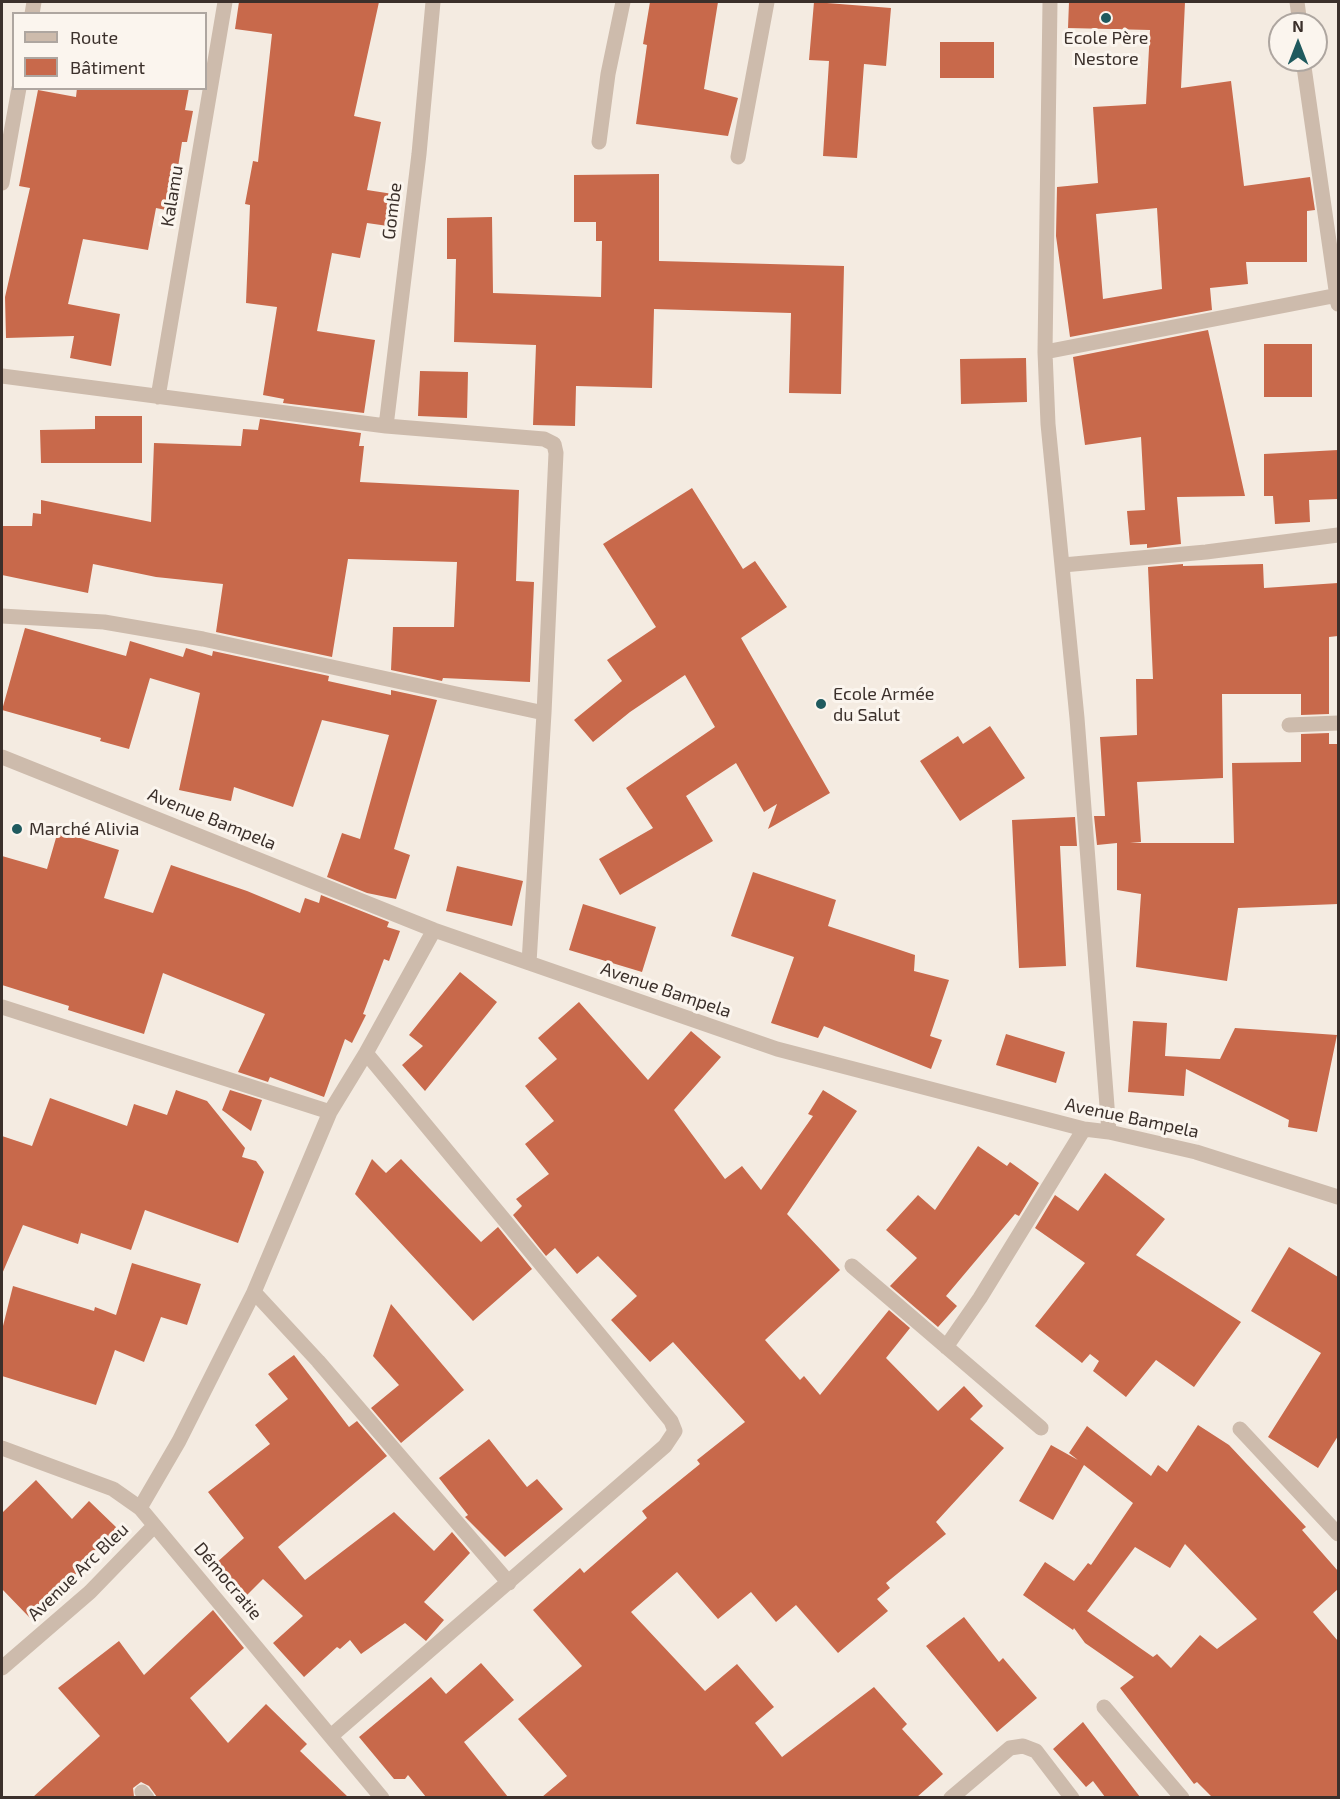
<!DOCTYPE html>
<html>
<head>
<meta charset="utf-8">
<style>
  body { margin:0 }
  #map { position:relative; width:1340px; height:1799px; overflow:hidden; background:#f4ebe1; font-family:"Exo 2",sans-serif }
  canvas { display:block }
  .frame { position:absolute; inset:0; border:3px solid #3b302b; pointer-events:none }
  .legend { position:absolute; left:12px; top:12px; width:195px; height:78px; box-sizing:border-box; background:#fbf5ee; border:2px solid #aea6a0; margin:0; padding:8px 10px; list-style:none; font-size:18px; color:#3b302b }
  .legend li { display:flex; align-items:center; gap:12px; height:30px }
  .legend b { width:30px; border:2px solid #aea6a0 }
  .north { position:absolute; left:1268px; top:12px; width:60px; height:60px; box-sizing:border-box; background:#fbf5ee; border:2px solid #aea6a0; border-radius:50%; rotate:0deg; font-size:16px; font-weight:700; line-height:24px; text-align:center; color:#3b302b }
  .north::after { content:''; display:block; margin:auto; width:21px; height:27px; background:#1f5a5e; clip-path:polygon(50% 0,100% 100%,50% 72%,0 100%) }
</style>
</head>
<body>
<div id="map">
<canvas width="1340" height="1799"></canvas>
<div class="frame"></div>
<ul class="legend">
<li><b style="height:8px;background:#cdbbac"></b>Route</li>
<li><b style="height:16px;background:#c8694b"></b>Bâtiment</li>
</ul>
<div class="north">N</div>
</div>
<script>
const context = document.querySelector('canvas').getContext('2d');
context.lineJoin = 'round';
function paint(path, color) { context.fillStyle = color; context.fill(path, 'evenodd'); }
const poly = rows => new Path2D(rows.map(r => 'M' + r).join(''));
function strokePath(path, color, width, dash) { context.strokeStyle = color; context.lineWidth = width; context.lineCap = dash ? 'butt' : 'round'; context.setLineDash(dash || []); context.stroke(path); }
function write(font, color, halo, rows, align = 'center') {
  context.font = font + ' "Exo 2",sans-serif'; context.lineWidth = 6; context.setLineDash([]); context.textBaseline = 'middle'; context.strokeStyle = halo; context.fillStyle = color; for (const [text, x, y, turn = 0] of rows) {
    context.save(); context.translate(x, y); context.rotate((+turn || 0) * Math.PI / 180); context.textAlign = isNaN(turn) ? turn : align; if (halo) context.strokeText(text, 0, 0); context.fillText(text, 0, 0); context.restore();
  }
}
paint(poly([
  [239,2,379,2,354,116,381,122,367,190,393,194,388,226,367,223,360,258,332,253,317,331,375,340,364,413,283,403,284,399,263,395,277,307,246,303,250,205,245,204,253,161,258,162,272,34,235,29],
  [650,2,718,2,704,89,738,98,728,136,636,124,647,45,643,44],
  [814,2,891,8,886,66,864,64,857,158,823,156,829,61,809,60],
  [1069,2,1185,2,1181,88,1231,81,1244,186,1310,177,1315,210,1307,211,1307,262,1246,262,1248,284,1210,288,1212,310,1070,337,1056,236,1057,187,1098,183,1093,107,1146,104,1150,30,1068,28],
  [1157,208,1162,289,1103,299,1096,214],
  [940,42,994,42,994,78,940,78],
  [77,88,189,88,185,110,193,111,187,142,182,142,171,211,156,208,148,250,83,239,68,304,120,314,111,366,70,358,74,336,6,338,5,297,30,188,19,186,38,90,76,97],
  [659,174,659,261,844,266,841,394,789,393,791,313,654,309,652,388,576,386,575,426,533,425,536,345,454,342,456,259,447,259,447,218,492,217,493,293,601,297,602,241,596,241,596,222,574,222,574,175],
  [1208,330,1245,496,1177,497,1181,544,1147,548,1147,544,1130,545,1127,511,1145,510,1141,437,1085,445,1073,357],
  [1264,344,1312,344,1312,397,1264,397],
  [1026,358,1027,402,961,404,960,359],
  [420,371,468,372,467,418,418,416],
  [95,416,142,416,142,463,41,463,40,430,95,429],
  [260,419,361,433,359,446,364,446,360,482,519,490,516,581,534,582,530,682,443,678,442,681,391,670,393,627,454,627,457,562,348,559,332,657,216,632,223,584,156,577,93,564,88,593,2,575,2,526,32,526,33,513,41,514,41,500,151,522,154,443,241,446,243,429,258,430],
  [1338,450,1338,499,1309,500,1310,522,1275,524,1273,496,1264,496,1264,454],
  [692,488,743,569,755,561,787,607,741,638,830,793,768,829,777,804,764,812,736,763,686,796,713,841,620,895,599,859,653,828,626,788,715,727,685,675,630,712,593,742,574,720,622,681,607,660,656,627,603,544],
  [1183,564,1183,566,1263,564,1264,588,1338,583,1338,636,1329,637,1329,714,1301,715,1301,694,1222,694,1223,778,1137,782,1141,842,1130,843,1234,843,1232,763,1301,762,1301,734,1329,733,1329,744,1338,744,1338,904,1238,908,1227,981,1136,967,1141,894,1117,890,1117,843,1097,845,1094,816,1105,816,1100,737,1137,735,1136,679,1153,679,1148,567],
  [25,628,126,656,130,641,183,657,186,648,212,656,213,651,329,676,328,681,391,695,391,690,437,700,394,849,410,855,396,899,367,893,327,877,342,833,360,839,389,735,322,720,293,807,234,787,231,801,179,790,200,693,150,678,129,749,100,741,101,738,2,710],
  [990,726,1025,778,960,821,920,761,958,736,963,744],
  [1075,817,1077,846,1060,846,1066,966,1019,968,1012,820],
  [58,831,119,850,104,898,153,913,171,865,247,891,300,913,305,898,319,903,321,895,389,922,387,927,400,931,389,961,384,959,363,1014,366,1015,352,1043,345,1039,324,1097,270,1077,268,1082,238,1072,265,1014,163,973,144,1034,68,1010,69,1006,2,985,2,856,47,869],
  [457,866,523,881,512,926,446,911],
  [753,872,836,900,828,926,915,955,914,971,949,980,930,1036,942,1040,931,1069,824,1026,818,1038,771,1023,794,957,731,936],
  [583,904,656,927,642,972,569,950],
  [460,972,497,1002,425,1091,402,1065,423,1046,409,1035],
  [579,1002,648,1080,691,1031,721,1057,674,1110,725,1179,742,1166,761,1190,813,1116,808,1114,823,1090,857,1111,787,1214,840,1270,765,1340,800,1380,804,1376,820,1395,889,1310,910,1328,886,1358,938,1411,964,1386,983,1406,970,1419,1004,1448,936,1522,946,1534,886,1583,890,1588,877,1599,888,1611,838,1653,796,1605,776,1622,751,1592,718,1619,677,1572,631,1612,705,1691,737,1664,774,1707,755,1723,782,1757,874,1687,907,1724,902,1729,943,1774,917,1797,542,1797,567,1776,518,1719,582,1666,533,1610,580,1568,584,1573,647,1518,642,1511,700,1464,697,1460,745,1422,673,1342,650,1362,611,1320,637,1296,598,1256,577,1274,555,1248,546,1256,513,1215,522,1206,516,1199,549,1174,525,1144,554,1121,525,1086,557,1059,538,1038],
  [1133,1021,1167,1023,1165,1056,1220,1059,1235,1028,1337,1035,1317,1132,1288,1127,1289,1120,1186,1069,1184,1096,1128,1092],
  [1006,1034,1065,1052,1056,1083,996,1065],
  [176,1090,207,1101,245,1148,242,1157,256,1161,264,1172,238,1243,145,1210,131,1250,81,1233,78,1244,23,1225,2,1274,2,1136,32,1146,50,1098,127,1126,134,1104,167,1115],
  [230,1090,262,1100,251,1131,222,1110],
  [978,1146,1007,1166,1010,1162,1039,1183,1019,1216,1015,1214,946,1296,957,1306,938,1327,890,1286,917,1258,886,1230,918,1195,935,1210],
  [372,1159,386,1173,401,1159,481,1242,498,1227,532,1269,473,1321,355,1194],
  [1105,1173,1165,1219,1136,1255,1241,1322,1194,1387,1156,1360,1126,1397,1093,1371,1099,1361,1090,1354,1082,1363,1035,1326,1085,1263,1035,1228,1055,1195,1078,1211],
  [1289,1247,1338,1277,1338,1436,1318,1468,1268,1437,1321,1353,1251,1311],
  [132,1263,201,1284,187,1325,161,1317,144,1362,115,1350,96,1405,2,1376,2,1330,13,1286,94,1311,95,1307,116,1315],
  [391,1304,464,1390,401,1443,371,1408,399,1385,373,1356],
  [294,1355,349,1427,357,1421,387,1456,278,1547,305,1580,394,1512,434,1551,452,1532,470,1553,424,1602,444,1620,426,1641,405,1623,361,1654,350,1640,340,1649,337,1647,304,1677,273,1643,303,1616,263,1579,245,1597,215,1564,244,1538,208,1492,270,1444,255,1425,288,1399,268,1374],
  [1198,1425,1229,1445,1306,1527,1302,1530,1338,1571,1338,1589,1313,1612,1338,1641,1338,1797,1212,1797,1197,1782,1194,1784,1120,1688,1134,1677,1085,1643,1074,1628,1073,1630,1023,1595,1045,1562,1074,1581,1088,1563,1091,1565,1133,1503,1084,1465,1053,1520,1019,1501,1051,1445,1078,1460,1069,1453,1087,1426,1151,1476,1158,1465,1167,1472],
  [1185,1544,1257,1619,1217,1649,1200,1635,1171,1668,1157,1654,1153,1657,1087,1611,1135,1547,1170,1568],
  [489,1439,527,1487,537,1479,563,1509,505,1557,465,1517,468,1515,439,1478],
  [36,1480,72,1519,89,1501,117,1528,79,1567,81,1569,30,1618,2,1589,2,1513],
  [213,1610,244,1648,190,1698,228,1743,266,1704,307,1744,300,1751,348,1797,157,1797,149,1786,141,1782,133,1788,134,1797,33,1797,100,1736,58,1688,119,1641,144,1675],
  [964,1617,999,1662,1003,1658,1037,1698,997,1732,926,1646],
  [481,1663,514,1700,464,1742,508,1797,426,1797,408,1775,405,1779,394,1779,359,1737,431,1677,446,1694],
  [1083,1722,1140,1797,1105,1797,1093,1781,1086,1787,1053,1749]
]), '#c8694b');
strokePath(poly([
  [1050,2,1045,352,1048,424,1077,718,1109,1132],
  [1297,2,1300,24],
  [32,14,34,2],
  [1303,60,1338,304],
  [599,142,608,74,623,2],
  [738,157,767,2],
  [2,183,19,88],
  [1045,352,1338,295],
  [2,376,386,426,544,439,554,444,556,453,544,713,529,963],
  [158,397,225,2],
  [386,426,419,154,433,2],
  [1063,565,1206,552,1338,535],
  [2,616,104,622,203,639,544,713],
  [1289,725,1338,723],
  [2,757,434,930,777,1049,1084,1129,1109,1132,1196,1152,1338,1197],
  [2,1007,330,1112],
  [852,1266,1041,1428],
  [254,1292,318,1361,509,1583],
  [946,1347,980,1298,1084,1129],
  [1240,1429,1338,1534],
  [2,1448,113,1489,140,1508,382,1798],
  [140,1508,179,1441,254,1292,330,1112,366,1053,434,930],
  [2,1668,90,1592,154,1526],
  [1104,1707,1182,1798],
  [331,1736,665,1446,675,1431,671,1421,366,1053],
  [142,1792,147,1798],
  [951,1798,1010,1748,1023,1746,1036,1751,1072,1798]
]), '#cdbbac', 15);
for (const [x, y, r, color] of [
  [1106,18,6,"#1f5a5e"],
  [821,704,6,"#1f5a5e"],
  [17,829,6,"#1f5a5e"]
]) { const dot = new Path2D(); dot.arc(x, y, r, 0, 2 * Math.PI); context.fillStyle = color; context.fill(dot); strokePath(dot, '#fbf5ee', 2); }
write('18px', '#3b302b', '#fbf5ee', [
  ["Ecole Père",1106,38,"center"],
  ["Nestore",1106,59,"center"],
  ["Ecole Armée",833,694],
  ["du Salut",833,715],
  ["Marché Alivia",29,829]
], 'left');
write('18px', '#3b302b', '#fbf5ee', [
  ["Kalamu",172,196,-81],
  ["Gombe",392,211,-83],
  ["Avenue Bampela",212,819,22],
  ["Avenue Bampela",666,990,19],
  ["Avenue Bampela",1132,1118,12],
  ["Avenue Arc Bleu",78,1572,-44],
  ["Démocratie",228,1581,50]
]);
</script>
</body>
</html>
